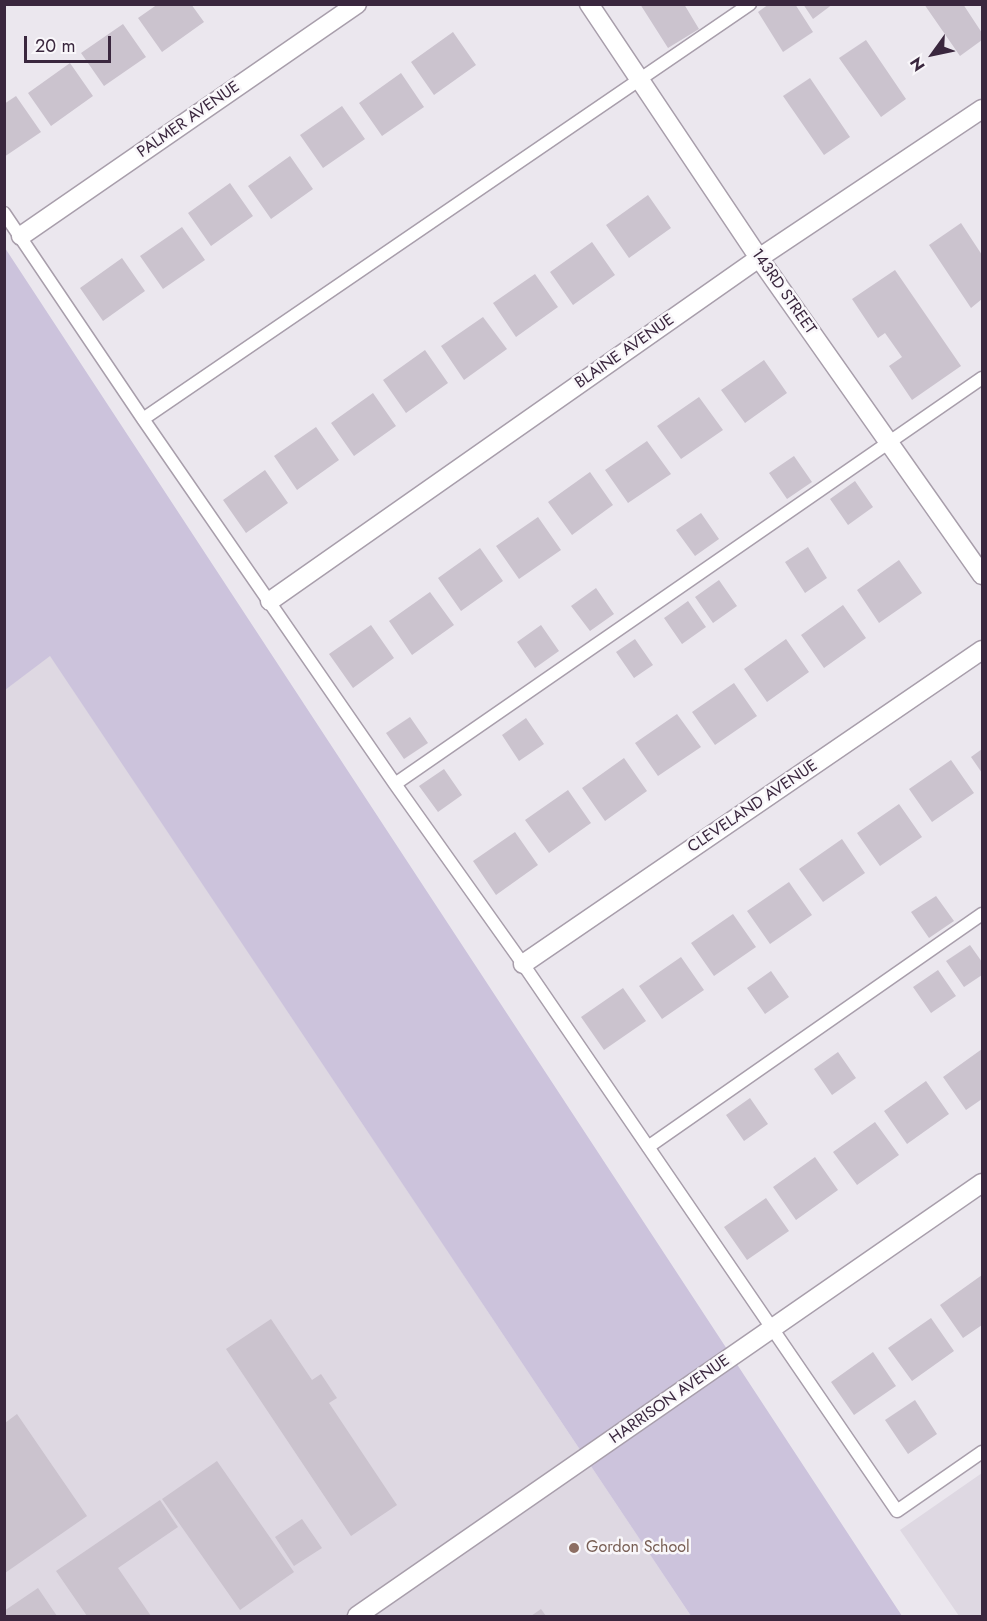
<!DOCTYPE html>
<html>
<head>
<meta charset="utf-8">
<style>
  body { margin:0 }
  #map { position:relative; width:987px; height:1621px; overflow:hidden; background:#ebe7ee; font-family:Jost,sans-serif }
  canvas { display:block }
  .frame { position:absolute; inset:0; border:6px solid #3a273e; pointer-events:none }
  .north { position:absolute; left:903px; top:24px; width:60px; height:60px; -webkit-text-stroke:4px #f9f7fa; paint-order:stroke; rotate:237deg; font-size:16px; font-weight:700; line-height:24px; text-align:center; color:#3a273e }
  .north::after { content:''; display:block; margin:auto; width:21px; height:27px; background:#3a273e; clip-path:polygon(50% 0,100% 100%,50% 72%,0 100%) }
  .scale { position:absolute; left:24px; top:36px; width:87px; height:27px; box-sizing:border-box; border:3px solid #3a273e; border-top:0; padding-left:8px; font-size:18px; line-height:21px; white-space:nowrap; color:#3a273e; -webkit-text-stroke:4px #f9f7fa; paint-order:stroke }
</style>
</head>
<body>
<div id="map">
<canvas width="987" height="1621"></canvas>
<div class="frame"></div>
<div class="north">N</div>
<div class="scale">20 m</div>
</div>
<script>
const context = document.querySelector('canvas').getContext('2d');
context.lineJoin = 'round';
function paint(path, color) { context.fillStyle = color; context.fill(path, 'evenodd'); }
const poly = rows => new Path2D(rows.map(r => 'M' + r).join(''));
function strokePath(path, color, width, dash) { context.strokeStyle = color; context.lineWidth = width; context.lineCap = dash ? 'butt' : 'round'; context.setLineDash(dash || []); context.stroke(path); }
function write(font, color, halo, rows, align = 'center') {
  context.font = font + ' Jost,sans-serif'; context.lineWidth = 5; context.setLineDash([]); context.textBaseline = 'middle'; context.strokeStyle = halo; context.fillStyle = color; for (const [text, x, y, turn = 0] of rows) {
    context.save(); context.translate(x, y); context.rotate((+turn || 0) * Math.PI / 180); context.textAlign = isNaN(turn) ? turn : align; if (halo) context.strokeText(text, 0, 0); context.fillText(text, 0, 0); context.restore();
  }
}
paint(poly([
  [50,655,691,1616,5,1616,4,690],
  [982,1473,982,1616,959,1616,900,1530]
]), '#ded8e2');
paint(poly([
  [5,248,902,1616,691,1616,50,656,5,690]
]), '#ccc3dc');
paint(poly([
  [158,4,191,4,204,22,162,52,138,18],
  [640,4,684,4,699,29,668,48],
  [769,4,795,4,813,32,783,52,758,12],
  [803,4,833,4,813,19],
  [924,4,963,4,982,33,982,40,960,56],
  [123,24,146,57,104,86,81,53],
  [453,32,476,65,434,95,411,62],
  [866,40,906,99,881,117,839,58],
  [70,63,93,96,51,126,28,93],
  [401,73,424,107,382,136,359,103],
  [810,78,850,137,824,155,783,96],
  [16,96,41,132,4,157,4,104],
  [342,106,365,139,323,168,300,135],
  [290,156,313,189,271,219,248,186],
  [230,183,253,216,211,246,188,213],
  [648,195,671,228,629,258,606,225],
  [961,223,982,255,982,299,971,308,929,245],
  [182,227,205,260,163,289,140,256],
  [592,242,615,275,573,305,550,272],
  [122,258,145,291,103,321,80,288],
  [895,270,961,366,912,400,889,366,902,357,885,333,878,338,852,299],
  [535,274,558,307,516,337,493,303],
  [483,317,507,349,464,380,441,346],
  [425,350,448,383,406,413,383,380],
  [764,360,787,393,745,423,721,390],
  [373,393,396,426,354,456,331,423],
  [699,397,723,430,681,459,657,426],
  [316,427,339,460,297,490,274,456],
  [647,441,671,474,628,503,605,470],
  [794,456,812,482,787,499,769,473],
  [265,470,288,503,246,533,223,500],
  [590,472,613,505,572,535,548,502],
  [855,481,873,507,848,525,830,499],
  [701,513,719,539,695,556,676,530],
  [538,517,561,550,519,579,496,546],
  [808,547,827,578,805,593,785,562],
  [480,548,503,581,461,611,438,578],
  [899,560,922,593,879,623,857,590],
  [719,580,737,606,713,623,695,597],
  [596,588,614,614,590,631,571,606],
  [430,592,454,625,412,655,389,621],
  [688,601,706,627,682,644,664,618],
  [843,605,866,638,824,668,801,635],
  [371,625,394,658,353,688,329,654],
  [541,625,559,651,535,668,517,642],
  [635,639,653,665,634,678,616,652],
  [786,639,809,672,767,702,744,669],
  [734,683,757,716,715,745,692,712],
  [677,714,701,747,658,776,635,743],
  [410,717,428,743,404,759,386,733],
  [526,718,544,744,519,761,502,735],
  [982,749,982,773,971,757],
  [624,758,647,791,605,821,582,788],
  [951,760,974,793,932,822,909,789],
  [444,769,462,795,438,812,419,786],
  [568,790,591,823,549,853,525,820],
  [899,804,922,837,880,866,857,833],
  [515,832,538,865,496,895,473,861],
  [842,839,865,873,823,902,799,869],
  [789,882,812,915,770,944,747,911],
  [936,896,954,921,929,938,911,912],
  [733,914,756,947,714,976,691,943],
  [970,945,982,962,982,975,964,987,946,961],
  [681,957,704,990,662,1019,639,986],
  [938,970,956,996,931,1013,913,987],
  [771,971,789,997,765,1014,747,988],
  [623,988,646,1021,604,1050,581,1017],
  [982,1049,982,1099,966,1110,943,1077],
  [838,1052,856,1078,832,1095,814,1069],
  [926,1081,949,1114,907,1144,884,1111],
  [750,1098,768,1124,744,1141,726,1115],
  [875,1122,899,1155,857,1185,833,1152],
  [815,1157,838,1190,796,1220,773,1187],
  [766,1198,789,1231,747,1260,724,1227],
  [982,1275,982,1325,963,1338,940,1305],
  [931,1318,954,1351,912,1381,888,1348],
  [271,1319,312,1380,321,1374,337,1398,329,1403,397,1505,351,1536,226,1349],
  [873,1352,896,1386,854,1415,831,1382],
  [915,1400,937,1434,908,1454,885,1420],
  [17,1414,87,1516,5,1573,5,1423],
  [217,1461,294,1572,240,1610,162,1499],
  [160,1500,178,1527,118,1568,151,1616,87,1616,56,1571],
  [302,1519,322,1548,294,1566,275,1537],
  [38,1588,57,1616,4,1616,4,1611],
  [541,1609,546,1616,531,1616]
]), '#cbc3ce');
const lane = poly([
  [4,213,143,419,395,784,523,964,897,1511,982,1452],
  [143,419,750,4],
  [395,784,982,378],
  [648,1147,982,914]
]);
const street = poly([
  [589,4,759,258,982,575],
  [21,236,357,4],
  [270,601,759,258,982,109],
  [523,964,982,650],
  [357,1616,982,1183]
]);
strokePath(lane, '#a89eab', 15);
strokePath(street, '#a89eab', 21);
strokePath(lane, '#fff', 12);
strokePath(street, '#fff', 18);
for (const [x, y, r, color] of [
  [574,1548,6,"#8d6e63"]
]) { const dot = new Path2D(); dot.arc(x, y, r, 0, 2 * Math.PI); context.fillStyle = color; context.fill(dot); strokePath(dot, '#f9f7fa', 2); }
write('16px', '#3a273e', '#f9f7fa', [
  ["PALMER AVENUE",189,120,-35],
  ["143RD STREET",783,292,55],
  ["BLAINE AVENUE",625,352,-35],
  ["CLEVELAND AVENUE",753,807,-34],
  ["HARRISON AVENUE",670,1400,-35]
]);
write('16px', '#785e54', '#f9f7fa', [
  ["Gordon School",586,1548]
], 'left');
</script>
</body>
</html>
